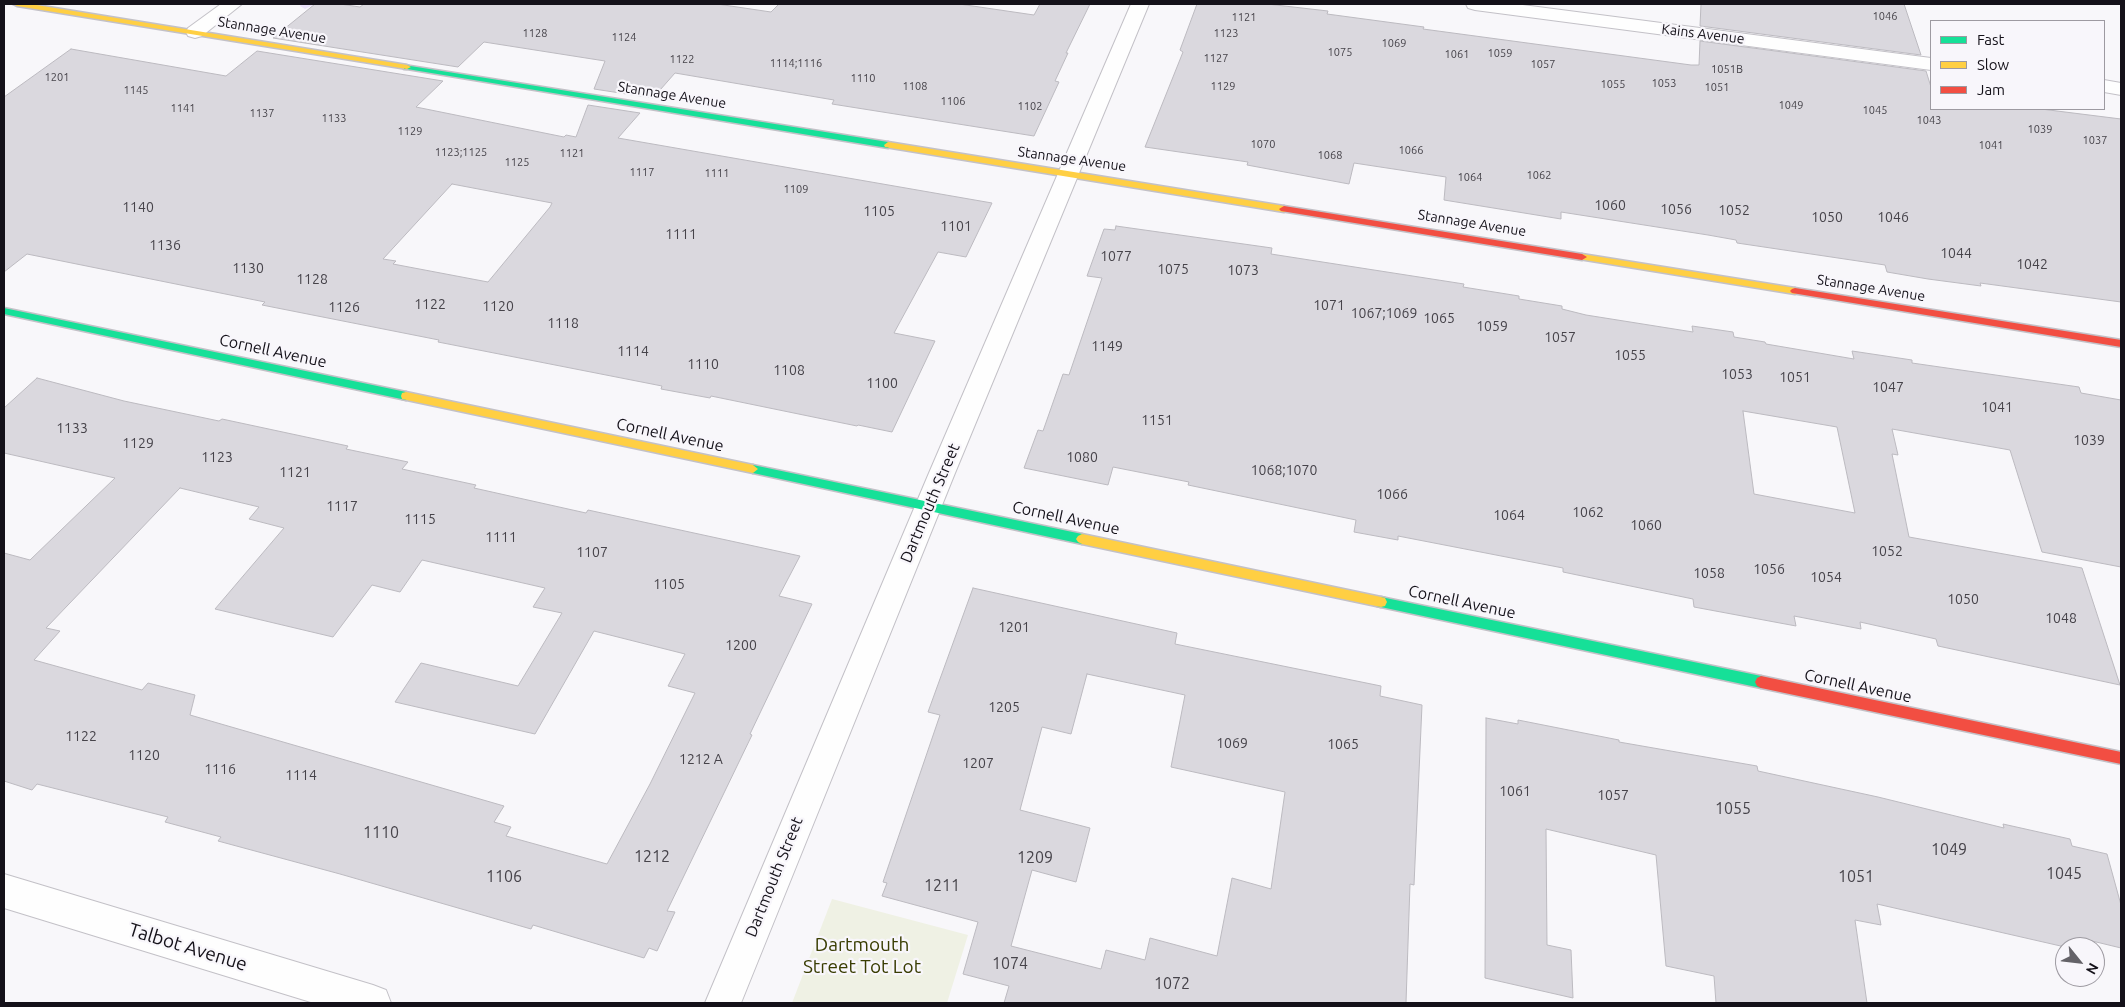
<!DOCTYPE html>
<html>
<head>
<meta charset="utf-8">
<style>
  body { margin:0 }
  #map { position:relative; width:2125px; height:1007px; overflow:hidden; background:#f8f7fa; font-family:Ubuntu,sans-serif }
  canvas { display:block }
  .frame { position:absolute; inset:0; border:5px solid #141119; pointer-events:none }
  .legend { position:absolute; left:1930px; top:20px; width:175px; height:90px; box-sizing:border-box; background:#f8f6fb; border:1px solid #9d9aa1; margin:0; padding:6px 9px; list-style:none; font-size:15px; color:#141119 }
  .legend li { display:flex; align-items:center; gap:10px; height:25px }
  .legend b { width:25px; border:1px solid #9d9aa1 }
  .north { position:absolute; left:2055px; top:937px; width:50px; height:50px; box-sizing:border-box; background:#f8f6fb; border:1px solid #9d9aa1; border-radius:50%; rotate:119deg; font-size:14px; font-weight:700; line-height:20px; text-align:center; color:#141119 }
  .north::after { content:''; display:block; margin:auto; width:18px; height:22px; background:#646268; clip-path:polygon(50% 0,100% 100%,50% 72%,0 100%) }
</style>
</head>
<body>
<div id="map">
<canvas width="2125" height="1007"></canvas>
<div class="frame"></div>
<ul class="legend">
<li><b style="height:6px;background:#16e098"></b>Fast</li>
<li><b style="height:6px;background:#ffcf43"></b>Slow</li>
<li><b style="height:6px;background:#f24e42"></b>Jam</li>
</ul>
<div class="north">N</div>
</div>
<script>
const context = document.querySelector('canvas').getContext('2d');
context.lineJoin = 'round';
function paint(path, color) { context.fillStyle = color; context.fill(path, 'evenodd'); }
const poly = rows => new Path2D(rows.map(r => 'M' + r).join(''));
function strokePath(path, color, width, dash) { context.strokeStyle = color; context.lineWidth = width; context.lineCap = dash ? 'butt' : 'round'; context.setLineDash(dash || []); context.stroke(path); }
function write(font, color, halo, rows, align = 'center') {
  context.font = font + ' Ubuntu,sans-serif'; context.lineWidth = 4.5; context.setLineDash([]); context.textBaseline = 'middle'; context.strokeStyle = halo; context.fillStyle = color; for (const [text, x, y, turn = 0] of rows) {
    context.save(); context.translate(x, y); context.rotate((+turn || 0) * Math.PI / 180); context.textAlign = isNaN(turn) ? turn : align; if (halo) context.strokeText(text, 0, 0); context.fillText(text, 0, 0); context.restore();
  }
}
paint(poly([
  [832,899,968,935,947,1003,792,1003]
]), '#eff1e4');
paint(poly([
  [301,4,315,4,305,9,300,6,301,4]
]), '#ebe2fa');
const building = poly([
  [315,4,340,4,360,7,364,4,717,4,771,12,779,4,959,4,1034,15,1040,4,1090,4,1066,53,1068,53,1055,81,1059,82,1034,136,832,104,834,100,675,73,653,98,594,89,605,61,484,42,458,67,273,38,315,4],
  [1197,4,1267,4,1328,11,1327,14,1424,27,1423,29,1691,65,1699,65,1700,41,1926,71,1931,87,1931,109,2041,109,2121,119,2121,302,1980,283,1981,286,1928,279,1887,272,1885,265,1737,243,1736,240,1708,235,1561,212,1561,219,1444,200,1446,177,1354,163,1349,184,1247,165,1248,162,1145,147,1183,52,1180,50,1197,4],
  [1701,4,1904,4,1921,55,1700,26,1701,4],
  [71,49,226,76,257,51,443,81,416,107,564,137,566,135,576,137,588,105,640,113,618,138,992,203,966,257,938,252,894,333,935,341,892,432,858,425,857,426,711,396,710,398,661,389,662,386,438,342,439,340,262,305,265,302,27,254,4,272,4,97,71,49],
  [452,184,552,203,550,207,488,282,393,264,396,261,383,259,452,184],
  [1116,226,1272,248,1271,254,1464,284,1463,287,1519,296,1519,299,1562,306,1562,309,1586,315,1693,332,1692,326,1733,332,1734,337,1765,342,1766,344,1854,359,1852,351,1912,360,1912,363,2079,387,2081,393,2121,400,2121,567,2042,552,2010,450,1892,429,1898,455,1892,454,1909,537,2082,568,2120,685,1938,646,1936,639,1860,622,1861,629,1794,616,1796,626,1694,607,1693,599,1563,572,1563,568,1398,536,1398,540,1354,532,1356,520,1188,485,1189,482,1113,467,1108,485,1024,468,1038,430,1043,431,1063,374,1069,375,1102,278,1087,276,1104,229,1115,230,1116,226],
  [1743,411,1837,427,1855,513,1754,494,1743,411],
  [37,378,124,401,219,421,222,419,348,446,346,449,408,462,402,469,476,485,474,488,586,513,588,510,800,556,779,596,812,604,750,734,752,735,667,911,675,912,657,951,649,948,644,958,533,925,531,929,340,874,218,841,221,837,165,822,168,817,152,813,37,784,32,790,4,781,4,553,30,560,115,478,4,453,4,408,37,378],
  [180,488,259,507,249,519,284,528,215,609,333,637,372,585,400,592,422,560,545,588,533,607,562,613,518,686,421,663,395,702,535,734,594,631,685,654,668,686,695,693,650,784,607,864,506,836,511,827,494,822,504,806,190,715,195,695,148,683,142,690,34,660,60,631,46,628,180,488],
  [973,588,1177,633,1175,644,1381,686,1380,696,1422,705,1414,885,1410,884,1406,1003,1004,1003,1009,986,963,974,978,922,882,896,887,883,883,882,940,715,928,712,973,588],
  [1087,674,1185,695,1171,767,1285,792,1271,889,1232,878,1217,956,1150,938,1145,960,1106,950,1101,969,1011,946,1032,870,1076,882,1090,828,1020,810,1042,727,1071,734,1087,674],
  [1486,718,1518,724,1518,720,1619,740,1619,742,1757,766,1758,771,1878,797,2004,828,2003,824,2070,839,2072,846,2107,854,2121,905,2121,948,2088,940,2090,947,2065,947,1877,904,1881,925,1855,920,1867,1003,1716,1003,1714,976,1666,966,1656,855,1546,829,1547,945,1571,950,1573,998,1485,978,1486,718]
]);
paint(building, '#dad8de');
strokePath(building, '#bcbac0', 1);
const street = poly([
  [221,4,242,4,202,36,195,38,188,36,186,32,188,28,221,4],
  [1131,4,1149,4,955,473,741,1003,705,1003,929,473,1131,4],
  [1466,4,1515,4,1931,58,1931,70,1475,10,1468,8,1466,4],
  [2104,80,2121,83,2121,95,2104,92,2104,80],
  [4,874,373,985,386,990,391,1003,314,1003,4,908,4,874]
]);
const fast = poly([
  [404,65,888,142,892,145,888,148,407,69,404,69,404,65],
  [4,308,406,392,411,396,406,400,4,314,4,308],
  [753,465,1082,534,1086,536,1088,539,1086,542,1082,544,753,473,748,469,753,465],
  [1381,597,1761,676,1765,678,1767,682,1765,686,1761,688,1381,607,1377,606,1375,602,1377,598,1381,597]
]);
const slow = poly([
  [13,4,30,4,407,65,411,67,407,69,17,6,13,4],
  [888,142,1284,206,1289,209,1284,212,885,147,884,145,888,142],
  [1582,254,1795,288,1800,291,1795,294,1579,259,1577,257,1582,254],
  [406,392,753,465,758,469,753,473,402,399,401,396,402,393,406,392],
  [1082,534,1381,597,1385,598,1387,602,1385,606,1381,607,1082,544,1078,542,1076,539,1078,536,1082,534]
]);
const jam = poly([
  [1284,206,1582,254,1587,257,1582,260,1281,211,1279,209,1284,206],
  [1795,288,2121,340,2121,347,1792,293,1790,291,1792,289,1795,288],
  [1761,676,2121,752,2121,764,1761,688,1757,686,1755,682,1757,678,1761,676]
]);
strokePath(street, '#c3c1c7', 2);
strokePath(fast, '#c3c1c7', 3);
strokePath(slow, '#c3c1c7', 3);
strokePath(jam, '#c3c1c7', 3);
paint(street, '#fefefe');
paint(fast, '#16e098');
paint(slow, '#ffcf43');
paint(jam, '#f24e42');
write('11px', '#46434a', null, [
  ["1046",1885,16],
  ["1121",1244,17],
  ["1128",535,33],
  ["1123",1226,33],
  ["1124",624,37],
  ["1069",1394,43],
  ["1075",1340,52],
  ["1059",1500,53],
  ["1061",1457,54],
  ["1127",1216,58],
  ["1122",682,59],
  ["1114;1116",796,63],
  ["1057",1543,64],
  ["1051B",1727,69],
  ["1201",57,77],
  ["1110",863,78],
  ["1053",1664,83],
  ["1055",1613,84],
  ["1108",915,86],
  ["1129",1223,86],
  ["1051",1717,87],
  ["1145",136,90],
  ["1106",953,101],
  ["1049",1791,105],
  ["1102",1030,106],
  ["1141",183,108],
  ["1045",1875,110],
  ["1137",262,113],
  ["1133",334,118],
  ["1043",1929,120],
  ["1039",2040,129],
  ["1129",410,131],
  ["1037",2095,140],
  ["1070",1263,144],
  ["1041",1991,145],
  ["1066",1411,150],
  ["1123;1125",461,152],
  ["1121",572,153],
  ["1068",1330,155],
  ["1125",517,162],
  ["1117",642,172],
  ["1111",717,173],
  ["1062",1539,175],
  ["1064",1470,177],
  ["1109",796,189]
]);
write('14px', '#141119', '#f8f6fb', [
  ["Stannage Avenue",272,30,9],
  ["Kains Avenue",1703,34,7],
  ["Stannage Avenue",672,95,9],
  ["Stannage Avenue",1072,159,8],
  ["Stannage Avenue",1472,223,9],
  ["Stannage Avenue",1871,288,9]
]);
write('14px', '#46434a', null, [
  ["1060",1610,205],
  ["1140",138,207],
  ["1056",1676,209],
  ["1052",1734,210],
  ["1105",879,211],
  ["1050",1827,217],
  ["1046",1893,217],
  ["1101",956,226],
  ["1111",681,234],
  ["1136",165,245],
  ["1044",1956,253],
  ["1077",1116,256],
  ["1042",2032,264],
  ["1130",248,268],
  ["1075",1173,269],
  ["1073",1243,270],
  ["1128",312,279],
  ["1122",430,304],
  ["1071",1329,305],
  ["1120",498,306],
  ["1126",344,307],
  ["1067;1069",1384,313],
  ["1065",1439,318],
  ["1118",563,323],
  ["1059",1492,326],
  ["1057",1560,337],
  ["1149",1107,346],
  ["1114",633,351],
  ["1055",1630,355],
  ["1110",703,364],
  ["1108",789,370],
  ["1053",1737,374],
  ["1051",1795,377],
  ["1100",882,383],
  ["1047",1888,387],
  ["1041",1997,407],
  ["1151",1157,420],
  ["1133",72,428],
  ["1039",2089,440],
  ["1129",138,443],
  ["1123",217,457],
  ["1080",1082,457],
  ["1068;1070",1284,470],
  ["1121",295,472],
  ["1066",1392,494],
  ["1117",342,506],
  ["1062",1588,512],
  ["1064",1509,515],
  ["1115",420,519],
  ["1060",1646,525],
  ["1111",501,537],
  ["1052",1887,551],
  ["1107",592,552],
  ["1056",1769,569],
  ["1058",1709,573],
  ["1054",1826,577],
  ["1105",669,584],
  ["1050",1963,599],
  ["1048",2061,618],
  ["1201",1014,627],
  ["1200",741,645],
  ["1205",1004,707],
  ["1122",81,736],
  ["1069",1232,743],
  ["1065",1343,744],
  ["1120",144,755],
  ["1212 A",701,759],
  ["1207",978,763],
  ["1116",220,769],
  ["1114",301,775],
  ["1061",1515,791],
  ["1057",1613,795]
]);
write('16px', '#141119', '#f8f6fb', [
  ["Cornell Avenue",273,351,12],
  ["Cornell Avenue",670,435,12],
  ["Dartmouth Street",930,503,-67],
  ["Cornell Avenue",1066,518,12],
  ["Cornell Avenue",1462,602,12],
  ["Cornell Avenue",1858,686,12],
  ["Dartmouth Street",774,877,-68]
]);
write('16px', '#46434a', null, [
  ["1055",1733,809],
  ["1110",381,833],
  ["1049",1949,850],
  ["1212",652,857],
  ["1209",1035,858],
  ["1045",2064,874],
  ["1106",504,877],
  ["1051",1856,877],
  ["1211",942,886],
  ["1074",1010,964],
  ["1072",1172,984]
]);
write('19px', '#393d02', '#f8f6fb', [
  ["Dartmouth",862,945],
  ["Street Tot Lot",862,967]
]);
write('19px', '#141119', '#f8f6fb', [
  ["Talbot Avenue",188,947,17]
]);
</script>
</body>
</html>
